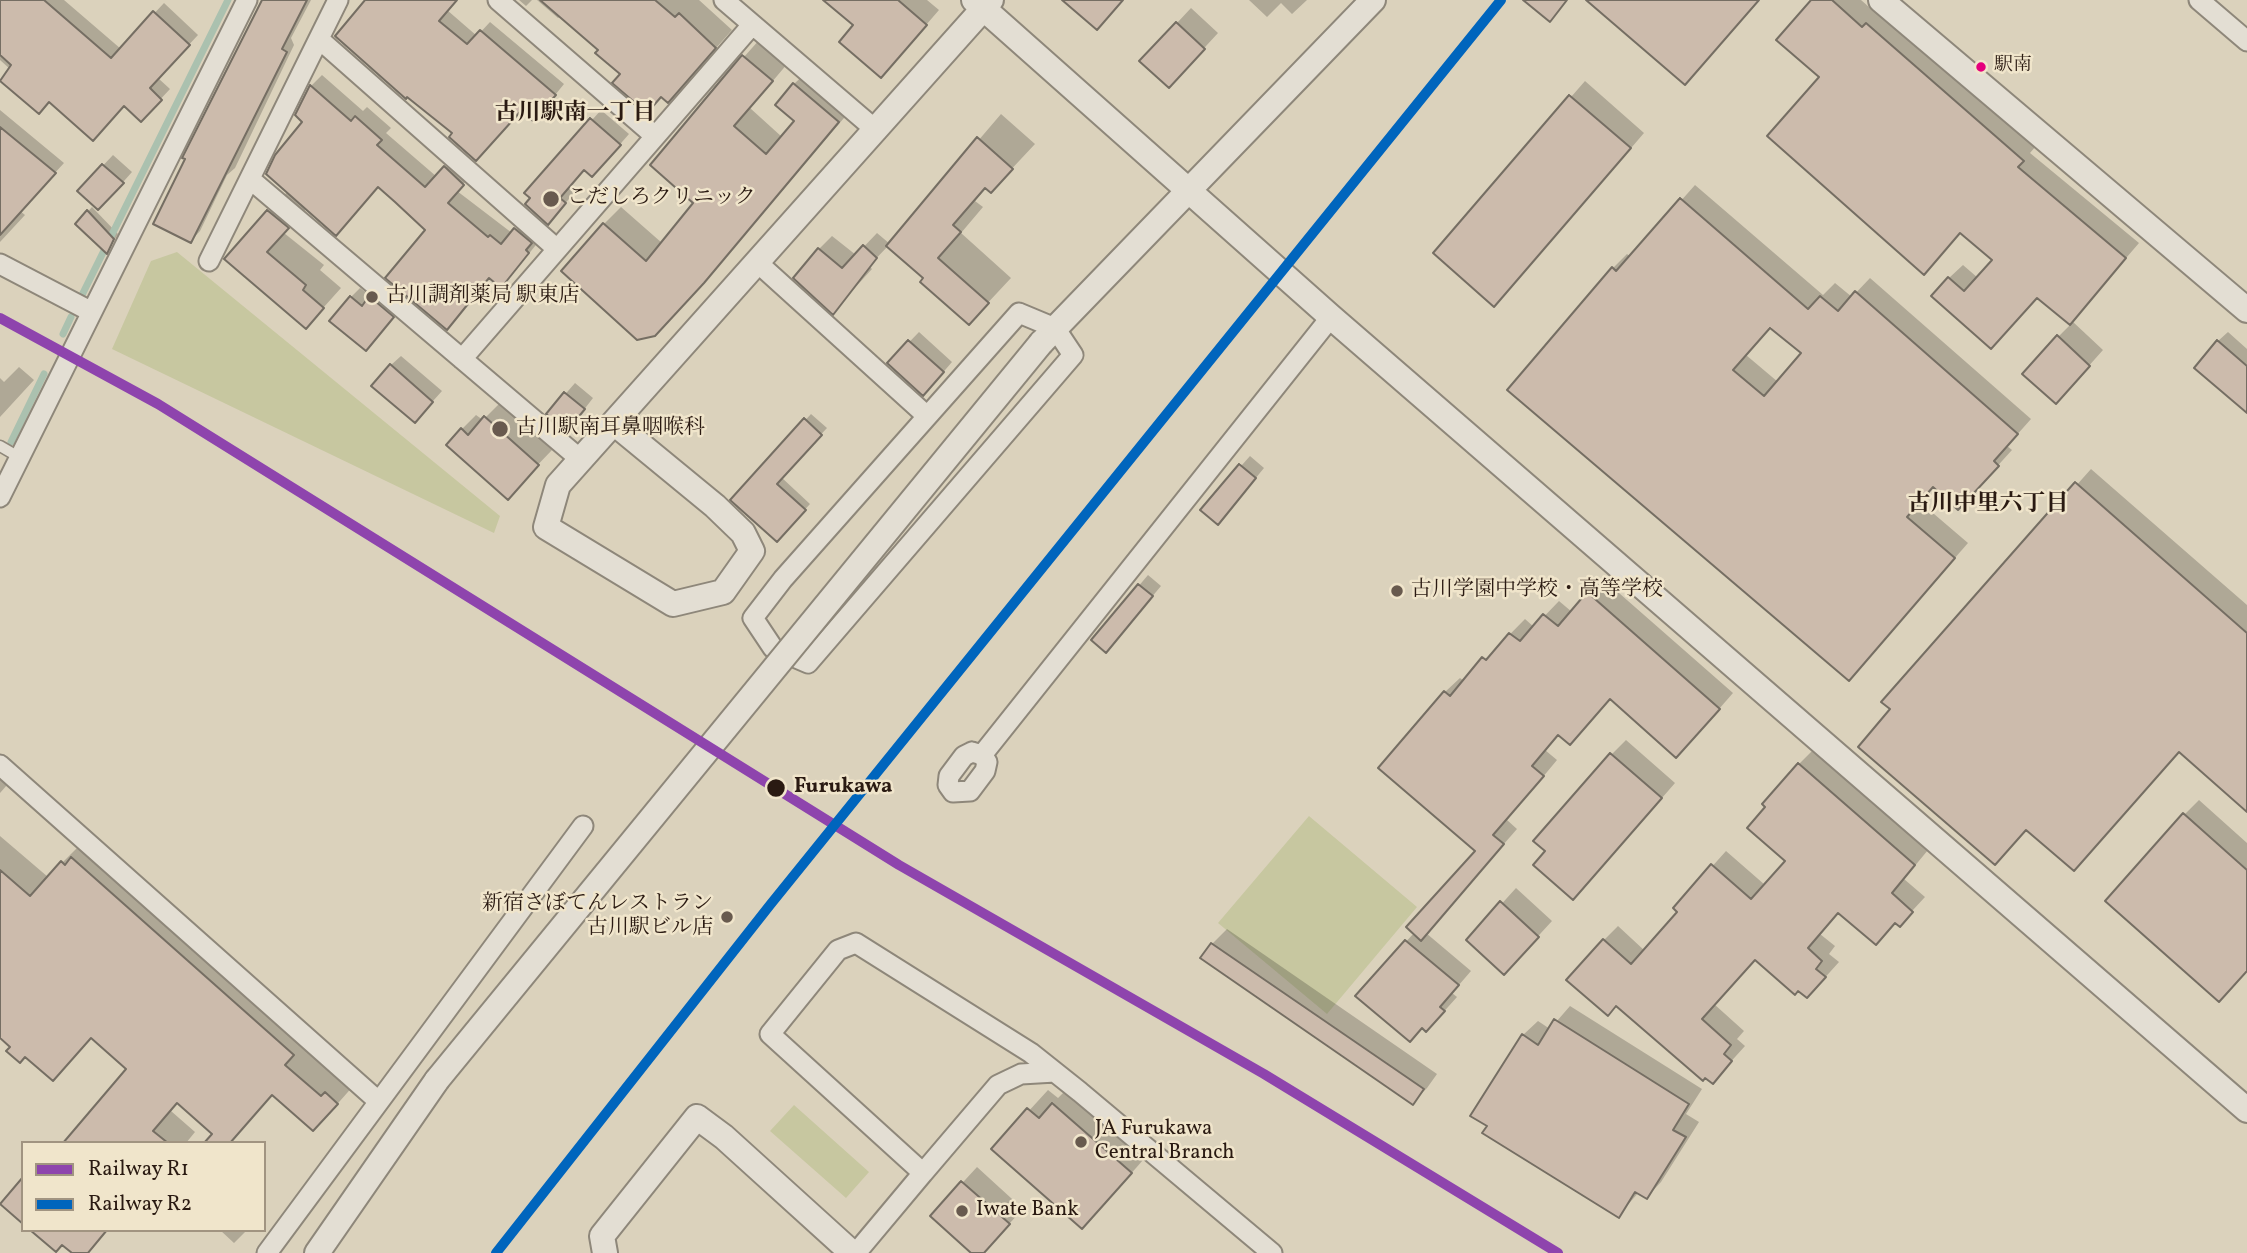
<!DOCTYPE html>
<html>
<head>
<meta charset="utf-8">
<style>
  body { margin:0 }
  #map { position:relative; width:2247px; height:1253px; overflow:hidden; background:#dbd2bc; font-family:Vollkorn,serif }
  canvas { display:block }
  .legend { position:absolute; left:21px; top:1141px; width:245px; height:91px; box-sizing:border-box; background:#f0e5cb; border:2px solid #a19481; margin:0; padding:9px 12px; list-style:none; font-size:21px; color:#2a1a12 }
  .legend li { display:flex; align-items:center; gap:14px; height:35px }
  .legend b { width:35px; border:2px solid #a19481 }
</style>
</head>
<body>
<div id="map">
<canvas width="2247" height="1253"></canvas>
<ul class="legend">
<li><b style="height:9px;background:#8e44ad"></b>Railway R1</li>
<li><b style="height:9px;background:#0065bd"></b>Railway R2</li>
</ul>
</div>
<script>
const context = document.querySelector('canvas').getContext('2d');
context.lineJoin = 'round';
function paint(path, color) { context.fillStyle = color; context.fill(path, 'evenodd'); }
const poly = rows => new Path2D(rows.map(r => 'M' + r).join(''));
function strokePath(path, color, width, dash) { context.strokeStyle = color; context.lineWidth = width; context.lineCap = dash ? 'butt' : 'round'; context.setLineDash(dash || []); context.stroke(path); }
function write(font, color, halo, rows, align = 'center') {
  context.font = font + ' Vollkorn,"Noto Serif JP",serif'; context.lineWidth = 5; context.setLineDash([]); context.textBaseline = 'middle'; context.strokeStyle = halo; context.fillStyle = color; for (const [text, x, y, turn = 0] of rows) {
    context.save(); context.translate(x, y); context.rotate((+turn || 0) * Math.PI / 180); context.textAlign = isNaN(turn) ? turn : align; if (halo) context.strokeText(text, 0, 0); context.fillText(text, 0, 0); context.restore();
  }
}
paint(poly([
  [177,252,500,516,494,533,112,349,151,261],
  [1309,816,1417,907,1327,1014,1218,923],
  [794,1105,869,1172,846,1198,770,1131]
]), '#c7c7a0');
paint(poly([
  [0,0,64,0,121,49,164,3,198,35,158,78,170,89,141,120,124,104,10,69,0,60],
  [265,0,311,0,291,38,294,45,235,168,227,175,200,231,191,241],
  [367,0,456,0,447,10,477,36,490,22,564,84,543,110,522,109,454,133],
  [519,0,532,0,526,6],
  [537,0,699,0,732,30,684,84,622,73,561,16,558,18],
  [845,0,927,0,939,10,894,62,855,25],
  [1249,0,1307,0,1292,14,1281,3,1267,17],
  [1813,0,1861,0,1877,14,1881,10,2036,146,2030,153,2139,243,2072,321,2103,350,2070,387,2058,337,2071,324,2038,296,2004,334,1949,278,1963,265,1978,278,1994,260,1821,77],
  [1191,8,1218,33,1183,71,1177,23],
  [760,39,788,63,750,108,782,137,796,121,794,84,811,68,855,105,721,263,671,316,604,224,621,207,662,243,695,203,688,120],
  [322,75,363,111,367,107,391,128,386,133,437,177,457,156,473,173,457,191,512,233,527,218,539,241,512,275,490,277,457,316,428,230,379,186,307,208,284,233,324,265,320,270,341,288,306,327,226,259,288,191,305,122,297,115,311,86],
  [1585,81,1644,133,1509,290,1435,253],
  [0,110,64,163,20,211,25,215,0,242],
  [601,110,629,134,602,165,585,168,568,188,574,193,557,213,527,193],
  [1001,114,1035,144,991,191,987,187,975,201,983,207,961,233,1011,278,969,323,925,278,888,246,869,266,872,269,833,312,819,249,832,236,856,255,877,233,890,244],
  [113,155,132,172,108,199,79,191],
  [1695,185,1823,295,1835,283,1852,297,1870,278,2031,419,2007,446,2012,450,1973,493,1934,486,1920,502,1968,543,1849,679,1509,390,1613,268,1627,254,1631,257],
  [1771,326,1803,353,1778,382,1746,355],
  [92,207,118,234,107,252,77,224],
  [360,288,372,297,380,288,402,306,375,339,351,297],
  [919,332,952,362,933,384,889,363],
  [2228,332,2247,349,2247,410,2218,341],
  [401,356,442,391,424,411,391,365],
  [19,367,34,380,0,417,0,378,4,382],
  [575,383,593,398,576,420,548,414],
  [500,403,552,450,507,497,462,429,476,415,483,420],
  [811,414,827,428,781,477,810,504,777,540,732,500],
  [1250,456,1264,468,1227,513,1202,510],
  [2091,469,2247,605,2247,809,2180,750,1884,701],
  [1148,575,1161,586,1115,641,1093,640],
  [1603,579,1733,693,1691,741,1611,698,1570,742,1559,733,1545,750,1557,760,1507,820,1517,829,1426,933,1471,971,1452,993,1457,997,1439,1017,1357,995,1414,933,1478,851,1445,692,1460,678,1464,681,1525,619,1534,627,1559,601,1572,612],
  [1626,740,1675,783,1588,883,1547,851,1611,755],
  [1813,750,1928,850,1904,879,1925,897,1900,924,1839,911,1820,934,1835,946,1829,954,1839,962,1821,982,1755,958,1714,1004,1744,1031,1737,1039,1745,1046,1726,1067,1604,940,1618,926,1645,951,1679,912,1675,908,1726,851,1765,885,1787,861,1799,764],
  [0,778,7,785,0,793],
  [2199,800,2247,843,2247,970,2184,815],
  [0,836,48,877,81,844,355,1084,332,1110,273,1093,238,1133,214,1134,178,1102,171,1111,195,1132,186,1143,65,1143,129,1069,92,1036,13,1046,0,1035],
  [1516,888,1552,921,1518,958,1469,940],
  [1227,929,1437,1074,1427,1088,1413,1102,1212,944],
  [1570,1006,1702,1089,1686,1114,1699,1122,1661,1182,1647,1197,1639,1192,1618,1216,1523,1035,1538,1021,1550,1029],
  [1072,1084,1150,1152,1101,1208,994,1149,1048,1090,1058,1098],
  [977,1167,1023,1209,982,1253,974,1253,932,1216],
  [220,1230,247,1230,234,1243]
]), '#0003');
strokePath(poly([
  [82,295,228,0],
  [63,334,71,317],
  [11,442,44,374]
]), '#abc1af', 7);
const building = poly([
  [0,0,44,0,111,58,153,11,190,45,150,88,162,100,141,122,124,106,93,141,49,102,39,114,0,81,11,65,0,55,0,0],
  [262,0,307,0,282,49,287,52,191,243,153,224,185,159,182,158,262,0],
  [365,0,457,0,439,21,467,44,480,30,556,95,533,121,521,111,476,161,449,137,452,133,407,97,406,99,335,36,365,0],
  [540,0,655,0,675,17,679,13,716,48,668,103,661,97,647,113,612,83,620,74,595,53,598,50,540,0],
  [823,0,898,0,927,25,881,78,839,42,853,25,823,0],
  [1062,0,1123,0,1097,30,1062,0],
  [1523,0,1567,0,1550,22,1523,0],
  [1586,0,1759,0,1685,85,1586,0],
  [1811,0,1832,0,1862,27,1866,23,2024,161,2018,167,2126,258,2070,325,2037,298,1991,349,1931,296,1948,277,1964,291,1992,260,1960,233,1924,275,1767,136,1819,77,1776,40,1811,0],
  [1176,22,1205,49,1169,88,1139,61,1176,22],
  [742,55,773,81,734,126,766,154,794,121,775,105,793,83,839,122,704,283,655,336,637,340,561,271,603,223,646,261,693,203,650,165,742,55],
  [310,85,351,121,355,116,382,140,377,145,425,187,444,166,464,185,448,203,488,237,490,235,501,244,514,228,532,243,526,250,529,253,501,288,489,278,447,330,385,278,425,230,395,202,378,187,336,236,266,174,275,155,302,122,295,115,310,85],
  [1569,95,1631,148,1494,307,1433,253,1569,95],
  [590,118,621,145,592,177,584,170,560,198,566,203,548,225,525,204,530,198,524,193,590,118],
  [0,127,56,173,0,235,0,127],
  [977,137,1013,169,991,193,985,188,953,225,961,232,938,258,989,303,969,325,920,282,923,278,886,246,977,137],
  [102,164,124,183,98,210,77,191,102,164],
  [1680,198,1808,309,1820,296,1838,311,1855,291,2018,434,1994,461,1999,466,1958,510,1933,487,1907,517,1955,558,1849,681,1507,390,1612,267,1616,271,1680,198],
  [1770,328,1801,353,1764,396,1733,370,1770,328],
  [87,210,114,239,107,254,75,224,87,210],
  [267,210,289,228,267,252,306,285,303,290,324,308,306,329,224,259,267,210],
  [863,245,877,258,833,315,793,278,818,248,842,268,863,245],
  [350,296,362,306,369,296,394,317,366,351,329,321,350,296],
  [2057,335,2090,366,2056,404,2022,374,2057,335],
  [908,340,944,372,923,396,887,363,908,340],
  [2217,340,2247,366,2247,413,2194,368,2217,340],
  [390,364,433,402,415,423,371,386,390,364],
  [564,392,585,409,567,431,546,414,564,392],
  [484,416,539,465,508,500,446,445,461,428,468,435,484,416],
  [804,418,822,435,777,484,806,510,777,542,730,500,804,418],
  [1239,464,1256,478,1218,525,1200,510,1239,464],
  [2075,482,2247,633,2247,812,2179,752,2074,871,2026,830,1995,865,1858,747,1890,709,1881,702,2075,482],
  [1138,584,1153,596,1106,653,1091,640,1138,584],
  [1587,592,1720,709,1676,758,1610,699,1570,745,1558,735,1532,766,1544,776,1493,835,1504,844,1421,941,1406,927,1475,851,1378,768,1444,691,1450,696,1482,657,1486,660,1509,633,1520,641,1543,614,1558,626,1587,592],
  [1610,753,1662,798,1573,900,1533,865,1545,851,1533,841,1610,753],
  [1798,763,1915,865,1892,893,1913,912,1900,927,1895,923,1876,945,1838,913,1808,948,1822,961,1816,969,1826,977,1807,998,1798,991,1795,995,1755,960,1702,1019,1731,1045,1724,1054,1732,1061,1713,1084,1705,1078,1703,1081,1616,1006,1608,1016,1566,980,1603,939,1631,964,1677,912,1673,908,1711,864,1751,899,1785,861,1747,828,1765,807,1762,804,1798,763],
  [2183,813,2247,870,2247,971,2219,1002,2105,901,2183,813],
  [71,857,294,1055,285,1065,321,1096,325,1092,338,1104,313,1131,272,1095,230,1143,204,1143,212,1134,177,1103,153,1131,168,1143,63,1143,126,1069,91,1038,53,1081,25,1057,20,1063,6,1051,10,1047,0,1038,0,870,30,896,61,861,65,865,71,857],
  [1500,901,1539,937,1504,975,1466,940,1500,901],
  [1405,940,1459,985,1440,1007,1445,1011,1426,1032,1422,1028,1410,1042,1355,996,1405,940],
  [1211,943,1424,1089,1413,1105,1200,958,1211,943],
  [1554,1019,1689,1104,1673,1130,1686,1137,1647,1199,1635,1192,1619,1218,1482,1133,1487,1126,1470,1116,1522,1034,1538,1045,1554,1019],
  [1052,1103,1132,1173,1082,1229,991,1149,1027,1108,1039,1118,1052,1103],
  [23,1177,23,1224,0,1204,23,1177],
  [961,1181,1010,1224,984,1253,971,1253,930,1216,961,1181],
  [30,1230,107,1230,88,1253,72,1253,62,1245,56,1252,30,1230]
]);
paint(building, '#ccbbac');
strokePath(building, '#756e63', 2);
const service = poly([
  [0,446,19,457]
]);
const minor = poly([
  [498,0,655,136],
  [724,0,877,131],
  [2199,0,2247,41],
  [319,39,557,249],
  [250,179,580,459],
  [209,261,338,0],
  [758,263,927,416],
  [0,264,90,311],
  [1019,313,1055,328,1073,355,808,663,773,648,753,618,783,579,1019,313],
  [462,359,752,25],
  [0,497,247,0],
  [972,752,982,755,987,762,985,771,970,791,953,792,948,785,949,776,964,756,972,752],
  [982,755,1331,317],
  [0,765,377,1100],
  [1055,1072,1021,1074,998,1085,923,1173,770,1034,838,950,856,943,1031,1053,1080,1092,1272,1253],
  [267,1253,583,826],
  [856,1253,923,1173]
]);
const tertiary = poly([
  [974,0,1331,317,2247,1110],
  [1881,0,2247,310],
  [1041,343,1373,0],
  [614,423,715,506,743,533,752,551,723,592,673,604,546,527,558,485,991,0],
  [317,1253,437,1080],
  [605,1253,602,1236,697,1117,724,1137,852,1253]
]);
strokePath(service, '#8e877a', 13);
strokePath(minor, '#8e877a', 23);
strokePath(tertiary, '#8e877a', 28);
strokePath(service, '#e3ded3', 10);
strokePath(minor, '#e3ded3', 19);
strokePath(tertiary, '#e3ded3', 24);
const tertiaryBridge = poly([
  [437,1080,1041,343]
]);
strokePath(tertiaryBridge, '#8e877a', 28, []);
strokePath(tertiaryBridge, '#e3ded3', 24);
strokePath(poly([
  [0,318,158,404,899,865,1264,1074,1558,1253]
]), '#8e44ad', 10);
strokePath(poly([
  [496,1253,770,905,1501,0]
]), '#0065bd', 10);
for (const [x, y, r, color] of [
  [1981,67,6,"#e5007d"],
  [551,199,9,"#685a4e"],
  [372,297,7,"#685a4e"],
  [500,429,9,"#685a4e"],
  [1397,591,7,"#685a4e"],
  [776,788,10,"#2a1a12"],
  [727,917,7,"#685a4e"],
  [1081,1142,7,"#685a4e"],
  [962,1211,7,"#685a4e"]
]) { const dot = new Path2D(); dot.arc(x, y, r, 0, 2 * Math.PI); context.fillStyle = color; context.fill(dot); strokePath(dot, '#f0e5cb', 2.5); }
write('19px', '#2a1a12', '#f0e5cb', [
  ["駅南",1994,67]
], 'left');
write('21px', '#2a1a12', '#f0e5cb', [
  ["こだしろクリニック",567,199],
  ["古川調剤薬局 駅東店",386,297],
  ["古川駅南耳鼻咽喉科",516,429],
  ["古川学園中学校・高等学校",1411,591],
  ["新宿さぼてんレストラン",713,905,"right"],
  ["古川駅ビル店",713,929,"right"],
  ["JA Furukawa",1095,1130],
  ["Central Branch",1095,1154],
  ["Iwate Bank",976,1211]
], 'left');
write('bold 21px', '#2a1a12', '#f0e5cb', [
  ["Furukawa",794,788]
], 'left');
write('bold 23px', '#2a1a12', '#f0e5cb', [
  ["古川駅南一丁目",575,115],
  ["古川中里六丁目",1988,506]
]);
</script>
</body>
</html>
